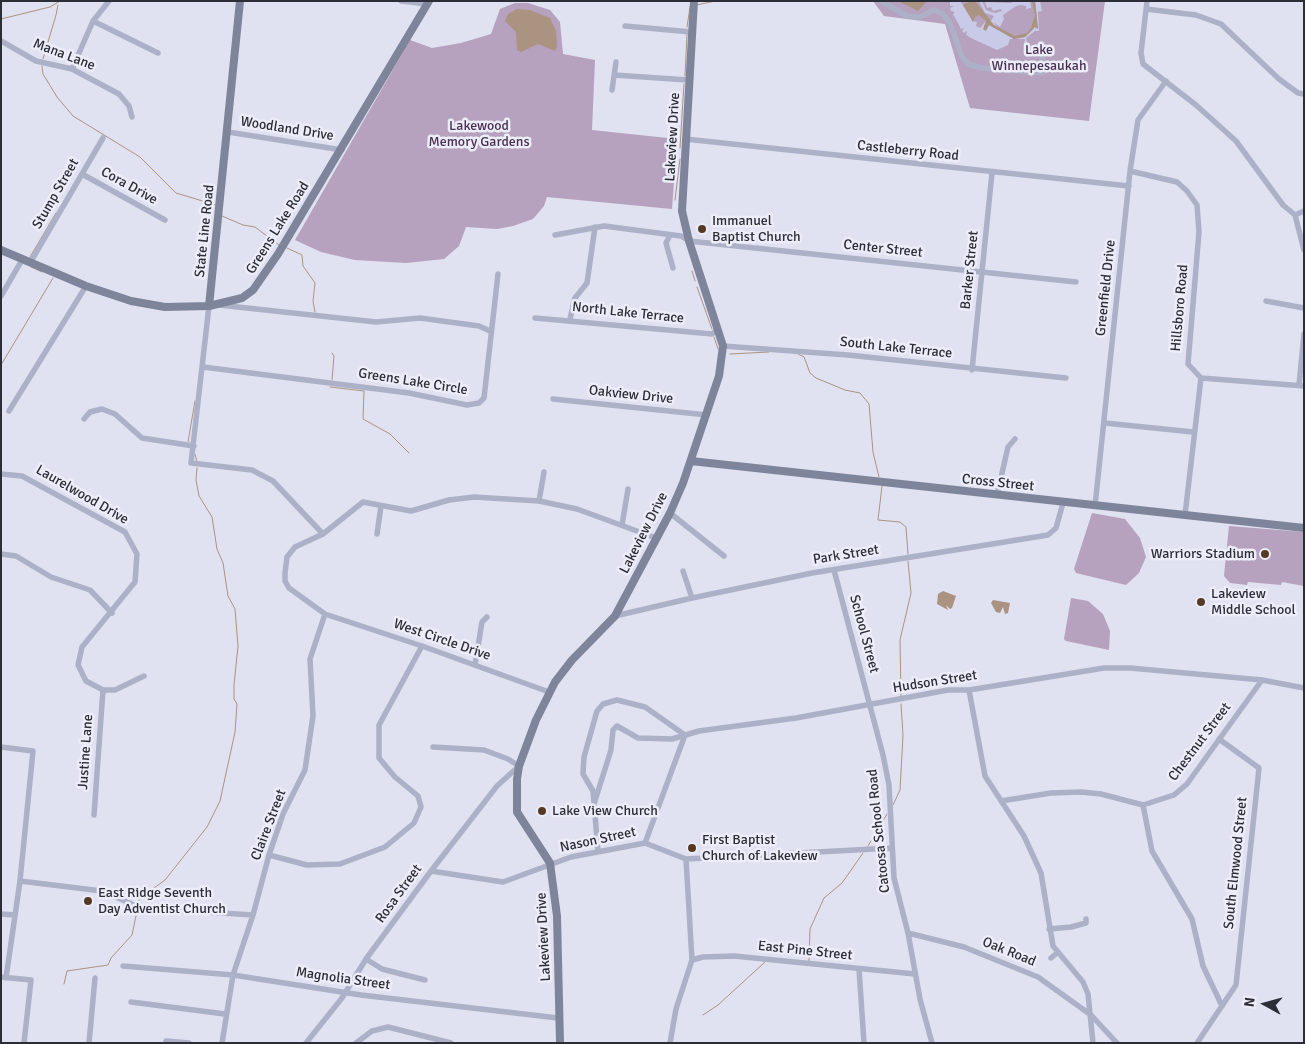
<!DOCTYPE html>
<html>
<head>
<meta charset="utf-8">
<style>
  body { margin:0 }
  #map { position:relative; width:1305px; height:1044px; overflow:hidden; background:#e0e1f1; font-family:Signika,sans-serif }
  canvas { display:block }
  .frame { position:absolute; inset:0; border:2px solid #2b2e37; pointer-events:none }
  .north { position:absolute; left:1240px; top:979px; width:50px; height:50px; -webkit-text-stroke:4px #ecedf8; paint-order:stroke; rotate:277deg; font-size:14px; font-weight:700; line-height:20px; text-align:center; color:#2b2e37 }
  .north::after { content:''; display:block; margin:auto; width:18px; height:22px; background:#2b2e37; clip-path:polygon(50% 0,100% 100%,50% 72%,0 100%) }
</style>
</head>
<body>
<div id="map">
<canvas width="1305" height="1044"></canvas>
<div class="frame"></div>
<div class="north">N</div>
</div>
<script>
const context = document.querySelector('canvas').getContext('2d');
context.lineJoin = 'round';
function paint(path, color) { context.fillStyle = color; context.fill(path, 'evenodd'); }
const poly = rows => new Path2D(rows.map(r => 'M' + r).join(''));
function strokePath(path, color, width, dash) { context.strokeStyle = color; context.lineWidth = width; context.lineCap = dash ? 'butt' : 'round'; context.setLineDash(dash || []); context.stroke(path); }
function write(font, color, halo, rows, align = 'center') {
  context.font = font + ' Signika,sans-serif'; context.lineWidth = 5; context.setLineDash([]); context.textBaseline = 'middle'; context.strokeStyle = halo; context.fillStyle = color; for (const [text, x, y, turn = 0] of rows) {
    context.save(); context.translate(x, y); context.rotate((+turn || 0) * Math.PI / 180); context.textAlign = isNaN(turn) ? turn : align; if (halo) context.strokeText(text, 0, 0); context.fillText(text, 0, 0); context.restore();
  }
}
paint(poly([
  [873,1,1105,1,1089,121,970,108,945,24,884,16],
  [515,3,528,3,550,10,560,22,563,54,595,60,592,130,677,139,672,209,547,197,544,206,533,219,513,226,497,229,466,227,459,246,444,259,406,263,355,260,321,252,295,240,410,40,432,48,461,43,491,34,500,9],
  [1092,513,1125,519,1140,538,1146,557,1139,573,1126,585,1076,573,1074,569],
  [1229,526,1304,532,1304,586,1282,582,1281,585,1248,582,1247,585,1230,583,1224,576],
  [1071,598,1088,601,1103,614,1110,631,1109,650,1066,641,1064,639]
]), '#b6a1be');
paint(poly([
  [950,1,960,1,973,21,977,22,976,26,980,28,986,21,987,26,989,25,1014,39,1025,37,1035,27,1038,29,1035,1,1040,1,1042,11,1038,12,1039,31,1035,31,1026,38,1027,42,1024,44,1025,39,1010,39,1008,45,997,50,973,39,966,35,967,31,964,33,962,31,964,28,961,29,953,14,955,12,951,11,950,8,954,6,950,6],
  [979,1,982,1,986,10,995,13,1002,11,1001,9,993,11,991,7,987,8,985,2,1012,3,1013,1,1030,1,1031,8,1026,9,1026,6,1021,5,1016,6,1003,15,1004,19,1000,27,993,22,1001,31,990,22,994,16,985,13]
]), '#c9cae7');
paint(poly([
  [898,1,927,1,918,11],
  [971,1,975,1,994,25,1015,36,1027,33,1031,28,1035,15,1032,1,1035,1,1038,29,1035,27,1025,37,1014,39,989,25,986,31,983,29,986,21,979,15,975,17,973,22,963,5],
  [517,9,530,10,550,18,556,31,557,47,555,51,538,44,521,52,517,50,516,32,505,21,508,14],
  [943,591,956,596,952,608,950,609,946,605,948,610,937,604,938,594],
  [993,600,1010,603,1008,613,1005,614,1003,607,1000,613,996,612,991,603]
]), '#ab9382');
strokePath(poly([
  [697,5,715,1],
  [1,19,50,7,60,1],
  [687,27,690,7],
  [43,59,56,15,58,5],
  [42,66,43,74,57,97,73,116,140,157,176,193,216,205],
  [685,76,687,34],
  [680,148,684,84],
  [675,200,680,159],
  [222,216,243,225,255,227,279,245],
  [287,248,302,255,303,266,315,283,313,301,315,312],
  [30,257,56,213],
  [31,267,42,272],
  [692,271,695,281],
  [697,287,712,329],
  [714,337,718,349],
  [332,353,334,356,332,380],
  [730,354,769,352],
  [798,354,804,357,810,373,816,378,845,390,860,393,869,404,873,452,879,477],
  [1,365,53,278],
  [330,387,364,391,363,419,390,434,409,453],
  [188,442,195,401],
  [195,454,197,462],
  [882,486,878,520,900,522,906,527,908,554],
  [901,696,900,640,911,593,908,561],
  [893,805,900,790,903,735,901,704],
  [868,846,887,814],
  [138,903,139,899,165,880,207,827,220,801,235,732,237,704,234,699,234,685,238,646,235,609,228,596,223,563,217,549,212,517,199,496,196,480,197,468],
  [809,961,810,929,824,898,842,883,863,853],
  [64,984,67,971,108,965,111,958,132,935,137,911],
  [703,1015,718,1005,765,962]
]), '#ab9382', 1);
strokePath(poly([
  [401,1,427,4],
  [881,1,907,16,920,17,934,10,943,14,950,23,962,57,970,65,982,68,1043,73,1042,43],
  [1147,1,1141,53,1143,64,1196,105,1236,141,1283,205,1295,215,1304,250],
  [1146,9,1196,15,1221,24,1279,79,1298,93,1304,94],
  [93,21,158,53],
  [625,26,691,32],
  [1,41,36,61,72,69,119,94,129,106,132,117],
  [72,69,93,21,109,1],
  [614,75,688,80],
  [612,90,616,62],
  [228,132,342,150],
  [685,139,1129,186],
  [1130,171,1177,182,1187,191,1197,205,1199,232,1188,364,1201,378,1185,515],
  [82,174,165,220],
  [1295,215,1304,211],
  [555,235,604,226,681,236,689,241,1076,282],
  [670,235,666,243,673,268],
  [30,263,103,138],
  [1,296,22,260],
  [1266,301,1304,308],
  [219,305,376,322,420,318,479,326,490,331],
  [209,306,191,463,252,470,273,481,323,534],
  [535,318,712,334,718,329],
  [570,319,575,298,587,283,595,227],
  [723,346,848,355,1066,378],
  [203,367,409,393,467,405,479,403,484,398,498,274],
  [972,370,992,173],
  [1201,378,1304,386],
  [1299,385,1304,334],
  [553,399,707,415],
  [9,411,86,286],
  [84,419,90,412,102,409,115,414,142,438,194,446],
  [1105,423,1193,432],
  [1,474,22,476,125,532,137,554,135,582,82,647,78,665,86,681,103,690,115,690,144,676],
  [997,495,1008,447,1015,439],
  [539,501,544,472],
  [1095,506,1130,171,1138,120,1166,81],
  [670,513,724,556],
  [622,525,628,489],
  [377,534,381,506],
  [1,554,16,556,51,577,90,590,112,613],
  [834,570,883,755,889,785,894,878,908,933,920,999,932,1043],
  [683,571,692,598],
  [615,616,692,598,812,573,1048,535,1056,528,1063,503],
  [475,665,482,622,487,617],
  [969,690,985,776,1024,836,1041,873,1053,946,1083,982,1088,994,1093,1043],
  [549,692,422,646,325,614,289,588,285,581,285,573,287,557,295,547,323,534,363,502,411,511,449,500,474,497,539,501,577,509,656,538],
  [1,747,33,751,20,881,6,978],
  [1001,801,1051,793,1081,792,1101,794,1143,805,1174,795,1187,784,1262,680],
  [594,804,611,750,613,730,617,726,638,738,672,739,699,731,796,718,948,690,969,690,1104,668,1130,668,1262,680,1304,688],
  [1143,805,1152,851,1192,919,1203,966,1222,1006],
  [94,815,103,690],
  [645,843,685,735],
  [598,851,593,791,583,774,584,757,597,711,603,704,617,700,645,707,685,735],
  [269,855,307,865,340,864,385,847,414,823,421,807,418,796,395,777,379,758,379,725,422,646],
  [431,871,503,882,571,857,645,843,686,859,892,848],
  [20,881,102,891,141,908,253,915],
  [1,914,15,915],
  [1049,929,1071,927,1086,923,1086,919],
  [908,933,964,947,1038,977,1091,1015,1117,1043],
  [1051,958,1057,953],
  [366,959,382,969,425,980],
  [692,960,703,957,734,956,915,974],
  [123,966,233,975,361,995,558,1018],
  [859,969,864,1043],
  [1,977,31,980,24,1043],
  [131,1002,225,1014],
  [166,1041,189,1043],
  [89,1043,95,978],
  [222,1043,233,975,253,915,269,855,283,814,305,770,313,716,310,659,325,614],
  [306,1043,342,998,366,959,431,871,497,786,519,766,508,759,484,750,433,747],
  [356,1043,372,1031,388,1027,451,1043],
  [670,1043,676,1009,692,960,686,859],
  [1197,1043,1236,985,1259,768,1219,739]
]), '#adb1c8', 5.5);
strokePath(poly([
  [1,250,86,286,131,301,165,307,209,306,242,298,253,290,278,254,429,1],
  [209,306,240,1],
  [691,461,1304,528],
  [560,1043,557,916,550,863,517,812,517,779,519,766,536,720,555,682,572,660,615,616,670,513,683,483,719,376,723,346,689,241,682,211,694,1]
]), '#7e859b', 8);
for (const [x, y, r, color] of [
  [702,229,5,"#543a24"],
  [1265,554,5,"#543a24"],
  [1201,602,5,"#543a24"],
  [542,811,5,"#543a24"],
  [692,848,5,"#543a24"],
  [88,901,5,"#543a24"]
]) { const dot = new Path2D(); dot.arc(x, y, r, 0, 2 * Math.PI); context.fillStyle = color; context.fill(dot); strokePath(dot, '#ecedf8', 2); }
write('14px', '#4a3152', '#ecedf8', [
  ["Lake",1039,50],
  ["Winnepesaukah",1039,66],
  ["Lakewood",479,126],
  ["Memory Gardens",479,142]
]);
write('14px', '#2b2e37', '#ecedf8', [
  ["Mana Lane",64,55,21],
  ["Woodland Drive",287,129,9],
  ["Lakeview Drive",673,137,-87],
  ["Castleberry Road",908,151,6],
  ["Cora Drive",129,186,29],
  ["Stump Street",56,194,-60],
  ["Greens Lake Road",278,228,-58],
  ["State Line Road",205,231,-84],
  ["Center Street",883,249,6],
  ["Barker Street",970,270,-84],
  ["Greenfield Drive",1106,288,-84],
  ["Hillsboro Road",1180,308,-85],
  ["North Lake Terrace",628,313,6],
  ["South Lake Terrace",896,348,6],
  ["Greens Lake Circle",413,382,9],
  ["Oakview Drive",631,395,6],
  ["Cross Street",998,483,6],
  ["Laurelwood Drive",82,495,30],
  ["Lakeview Drive",644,533,-63],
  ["Park Street",846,555,-9],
  ["School Street",864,634,75],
  ["West Circle Drive",442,640,19],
  ["Hudson Street",935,682,-9],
  ["Chestnut Street",1200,742,-53],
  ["Justine Lane",86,752,-86],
  ["Claire Street",269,825,-69],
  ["Catoosa School Road",879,831,-96],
  ["Nason Street",598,840,-12],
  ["South Elmwood Street",1236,863,-84],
  ["Rosa Street",399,894,-54],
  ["Lakeview Drive",544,937,-93],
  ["East Pine Street",805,951,6],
  ["Oak Road",1009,952,22],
  ["Magnolia Street",343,979,8]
]);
write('14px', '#2b2e37', '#ecedf8', [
  ["Immanuel",712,221],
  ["Baptist Church",712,237],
  ["Warriors Stadium",1255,554,"right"],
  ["Lakeview",1211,594],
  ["Middle School",1211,610],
  ["Lake View Church",552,811],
  ["First Baptist",702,840],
  ["Church of Lakeview",702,856],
  ["East Ridge Seventh",98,893],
  ["Day Adventist Church",98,909]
], 'left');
</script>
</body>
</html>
